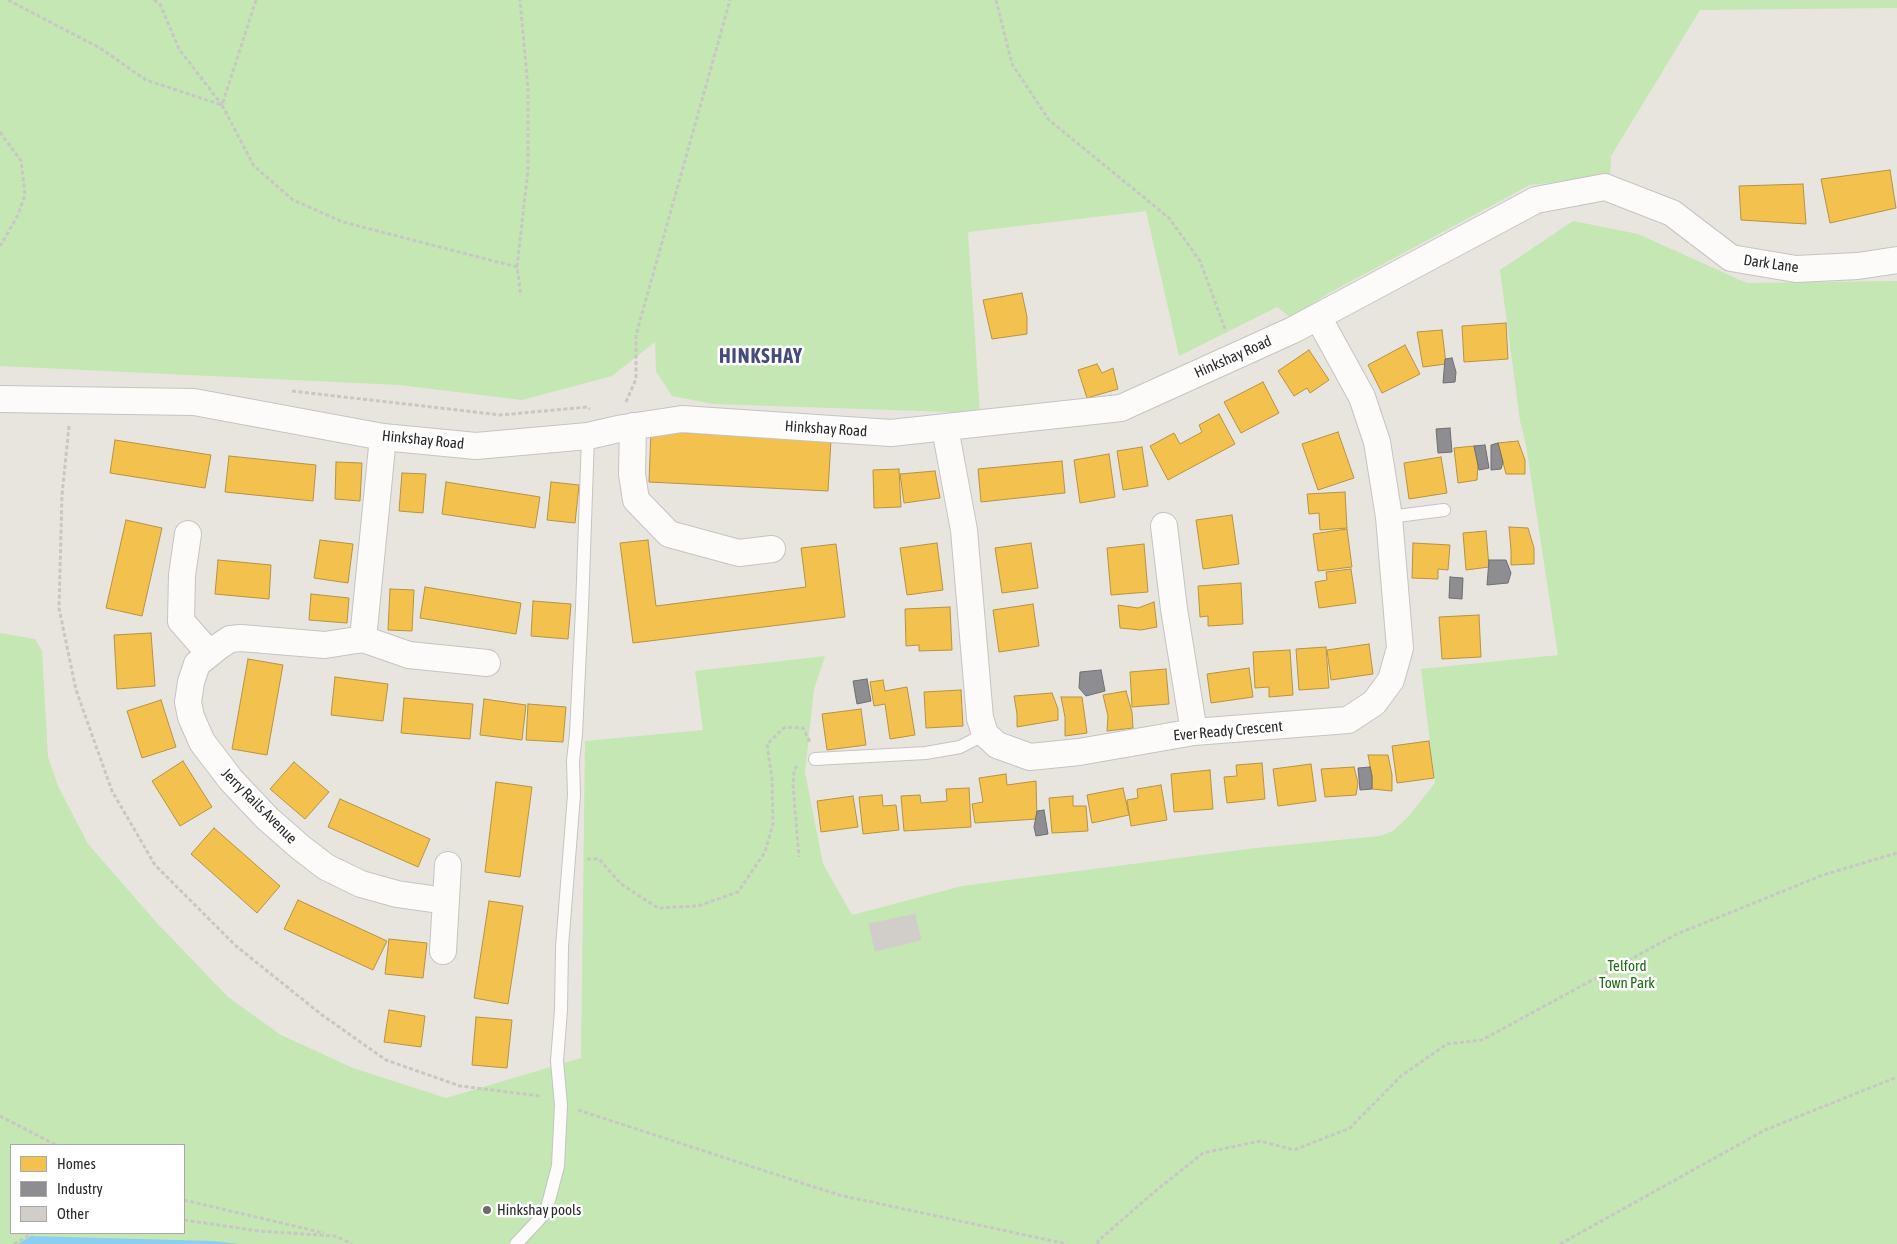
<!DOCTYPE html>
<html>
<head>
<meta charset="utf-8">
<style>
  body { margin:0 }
  #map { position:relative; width:1897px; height:1244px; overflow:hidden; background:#e8e5de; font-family:"Asap Condensed",sans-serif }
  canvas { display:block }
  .legend { position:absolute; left:10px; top:1144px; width:175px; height:90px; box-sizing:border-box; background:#fff; border:1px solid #a9a9a9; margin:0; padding:6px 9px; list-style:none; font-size:15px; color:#292929 }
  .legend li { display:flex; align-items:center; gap:10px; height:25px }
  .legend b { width:25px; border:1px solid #a9a9a9 }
</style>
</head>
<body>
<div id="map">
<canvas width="1897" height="1244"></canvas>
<ul class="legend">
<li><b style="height:14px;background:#f2c14e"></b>Homes</li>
<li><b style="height:14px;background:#8d8d92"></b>Industry</li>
<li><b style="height:14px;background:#d1cec9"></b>Other</li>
</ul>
</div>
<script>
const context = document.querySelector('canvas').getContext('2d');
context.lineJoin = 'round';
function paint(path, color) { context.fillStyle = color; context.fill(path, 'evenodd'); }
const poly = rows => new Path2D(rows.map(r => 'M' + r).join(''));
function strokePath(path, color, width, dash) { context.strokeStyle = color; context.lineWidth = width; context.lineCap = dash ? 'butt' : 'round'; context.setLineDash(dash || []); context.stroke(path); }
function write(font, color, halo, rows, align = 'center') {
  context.font = font + ' "Asap Condensed",sans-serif'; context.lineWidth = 5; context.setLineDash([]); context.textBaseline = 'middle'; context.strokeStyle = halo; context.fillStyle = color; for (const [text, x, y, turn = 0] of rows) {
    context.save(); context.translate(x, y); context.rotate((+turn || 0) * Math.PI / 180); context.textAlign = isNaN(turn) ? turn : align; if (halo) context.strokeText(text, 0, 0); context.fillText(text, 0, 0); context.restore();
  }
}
paint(poly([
  [0,0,1897,0,1897,8,1700,10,1611,156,1610,176,1530,185,1329,293,1291,318,1277,307,1179,356,1146,211,968,232,980,413,713,404,672,396,656,371,655,342,612,376,522,400,399,385,0,366],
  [1573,221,1638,234,1747,283,1897,281,1897,1244,0,1244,0,633,35,639,42,651,48,757,58,786,88,844,157,923,228,997,281,1035,353,1068,446,1098,581,1058,585,741,703,730,695,671,825,656,814,689,805,772,823,864,852,915,962,886,1256,848,1380,836,1393,831,1407,818,1435,783,1421,669,1558,655,1526,445,1520,421,1500,270],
  [11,1145,184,1145,184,1233,11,1233]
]), '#c4e7b3');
paint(poly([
  [31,1236,213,1241,240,1244,18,1244]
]), '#8acff2');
const homes = poly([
  [1890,170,1896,208,1830,223,1821,179,1890,170],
  [1803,184,1806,224,1741,220,1739,186,1803,184],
  [1022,293,1027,317,1027,334,992,339,983,300,1022,293],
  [1506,323,1508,359,1464,362,1462,326,1506,323],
  [1442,330,1446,364,1423,367,1417,332,1442,330],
  [1405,345,1420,374,1382,393,1368,365,1405,345],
  [1309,350,1329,380,1310,393,1307,388,1294,396,1278,371,1309,350],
  [1097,364,1102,373,1113,368,1118,389,1087,398,1078,370,1097,364],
  [1263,382,1279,413,1241,433,1224,402,1263,382],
  [1219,414,1235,444,1168,480,1150,446,1174,433,1180,444,1202,432,1199,425,1219,414],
  [651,431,831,440,828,491,649,482,651,431],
  [1338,432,1354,478,1318,490,1302,444,1338,432],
  [115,440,211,455,205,488,110,473,115,440],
  [1518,441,1525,460,1525,474,1506,474,1498,443,1518,441],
  [1474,446,1478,465,1477,480,1458,483,1454,448,1474,446],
  [1142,447,1148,486,1123,490,1117,451,1142,447],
  [1109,454,1115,497,1080,503,1074,460,1109,454],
  [229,456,316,465,313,501,225,492,229,456],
  [1441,457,1447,493,1409,499,1404,463,1441,457],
  [1062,461,1065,493,981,502,978,469,1062,461],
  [336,462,362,463,360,501,335,499,336,462],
  [899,469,901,507,874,508,873,470,899,469],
  [935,471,940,498,904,503,900,474,935,471],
  [402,473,426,474,423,513,399,511,402,473],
  [446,482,540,497,535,528,442,514,446,482],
  [551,482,579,485,575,523,547,520,551,482],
  [1345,492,1347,528,1320,530,1319,513,1309,514,1307,494,1345,492],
  [1232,515,1239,564,1203,569,1196,520,1232,515],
  [126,520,162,528,142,616,106,608,126,520],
  [1509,527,1528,528,1534,548,1534,564,1511,565,1511,550,1509,527],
  [1347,529,1352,567,1318,571,1313,534,1347,529],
  [1486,531,1489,567,1466,570,1463,533,1486,531],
  [320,540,353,544,348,583,314,578,320,540],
  [648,540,656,606,806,587,801,548,836,544,845,617,633,643,620,543,648,540],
  [937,543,943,590,907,595,900,548,937,543],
  [1031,543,1038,588,1002,593,995,548,1031,543],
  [1413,543,1450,545,1448,570,1438,569,1438,579,1412,578,1413,543],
  [1144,544,1148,592,1111,595,1107,548,1144,544],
  [218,560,271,565,269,599,215,594,218,560],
  [1351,569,1356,603,1319,608,1315,582,1327,580,1326,572,1351,569],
  [1241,583,1243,624,1208,626,1208,616,1200,617,1198,586,1241,583],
  [425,587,521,603,516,634,420,618,425,587],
  [390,589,414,590,412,631,388,630,390,589],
  [311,594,349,598,347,623,309,620,311,594],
  [533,601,571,604,568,639,531,636,533,601],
  [1154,602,1157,627,1141,630,1120,628,1118,605,1138,608,1154,602],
  [1033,604,1039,646,999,652,993,610,1033,604],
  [950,607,952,650,919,651,919,645,906,646,905,609,950,607],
  [1479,615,1481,657,1442,659,1439,617,1479,615],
  [151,633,155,686,117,689,114,635,151,633],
  [1369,644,1373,674,1331,680,1327,650,1369,644],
  [1326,647,1329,688,1299,690,1296,649,1326,647],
  [1290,650,1293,695,1269,697,1269,687,1255,688,1253,652,1290,650],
  [248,659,283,665,267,755,232,749,248,659],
  [1249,668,1253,697,1211,703,1207,674,1249,668],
  [1166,669,1169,704,1132,707,1130,672,1166,669],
  [335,677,388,684,383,721,331,715,335,677],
  [883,680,885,691,907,687,915,735,890,739,885,704,874,706,870,682,883,680],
  [961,690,963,726,926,728,924,692,961,690],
  [1126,691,1132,712,1133,728,1107,731,1108,716,1103,695,1126,691],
  [1052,693,1058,709,1058,720,1017,727,1017,714,1014,696,1052,693],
  [1061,697,1082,697,1087,733,1065,736,1065,717,1061,697],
  [404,698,473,704,470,739,401,733,404,698],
  [484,699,526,705,522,740,480,735,484,699],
  [161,700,176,747,142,758,127,711,161,700],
  [528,704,566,707,563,742,526,740,528,704],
  [861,709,866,745,827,750,822,714,861,709],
  [1429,741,1434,778,1397,783,1392,746,1429,741],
  [1368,755,1388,755,1392,775,1392,791,1372,789,1372,776,1368,755],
  [183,761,212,807,180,826,152,781,183,761],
  [294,762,329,792,305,819,270,789,294,762],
  [1262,763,1265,799,1227,803,1224,777,1237,776,1236,765,1262,763],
  [1311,764,1316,801,1278,806,1273,769,1311,764],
  [1354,767,1358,783,1356,795,1325,797,1321,769,1354,767],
  [1210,770,1213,809,1174,812,1171,774,1210,770],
  [1006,774,1007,785,1036,781,1037,819,975,823,972,804,983,802,979,778,1006,774],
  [496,782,532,787,520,877,485,872,496,782],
  [1161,785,1167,820,1131,826,1127,800,1138,798,1137,789,1161,785],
  [969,788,971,827,904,831,901,796,920,795,921,803,947,801,946,789,969,788],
  [1123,788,1129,815,1092,823,1087,795,1123,788],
  [882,795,883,806,896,805,899,830,863,834,859,797,882,795],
  [853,796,858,827,821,832,817,801,853,796],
  [1073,796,1073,806,1086,806,1088,831,1052,833,1049,798,1073,796],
  [340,799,430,839,418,867,328,827,340,799],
  [214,828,280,886,257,913,191,854,214,828],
  [298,900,387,941,373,970,284,929,298,900],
  [489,901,523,906,508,1004,474,998,489,901],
  [389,939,427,943,423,978,385,974,389,939],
  [389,1010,425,1016,421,1047,384,1042,389,1010],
  [476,1017,512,1020,507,1068,472,1065,476,1017]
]);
paint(homes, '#f2c14e');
strokePath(homes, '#b69343', 1);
const industry = poly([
  [1452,358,1456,372,1455,382,1443,383,1445,359,1452,358],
  [1450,428,1452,452,1438,453,1436,429,1450,428],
  [1498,443,1503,462,1501,469,1491,470,1491,445,1498,443],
  [1485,445,1489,468,1479,470,1474,446,1485,445],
  [1489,560,1506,560,1511,573,1508,583,1487,585,1489,560],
  [1450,577,1463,578,1462,599,1449,598,1450,577],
  [1101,670,1105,691,1086,696,1079,688,1080,672,1101,670],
  [867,679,871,701,857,704,853,681,867,679],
  [1370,767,1372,776,1372,789,1360,790,1358,768,1370,767],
  [1044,810,1048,834,1036,836,1034,827,1037,811,1044,810]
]);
paint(industry, '#8d8d92');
strokePath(industry, '#6f6f72', 1);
const building = poly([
  [915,914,921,940,875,951,869,924,915,914]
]);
paint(building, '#d1cec9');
strokePath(building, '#d3d0ca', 1);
const service = poly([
  [1389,517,1444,510],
  [815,759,926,753,960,747,985,734],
  [516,1244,546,1212,558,1166,561,1105,557,1061,561,1010,562,947,574,795,573,761,576,734,582,608,588,436]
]);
const minor = poly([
  [0,399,194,402,383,437,476,446,588,436,623,428,682,419,891,433,1121,408,1293,330,1536,200,1605,187,1672,213,1731,258,1796,269,1858,266,1897,260],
  [633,426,632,474,636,500,669,534,739,553,772,549],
  [945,428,964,530,980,718,985,734,997,745,1030,757,1079,752,1194,732,1348,720,1374,703,1391,680,1400,648,1389,517,1377,442,1362,397,1318,317],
  [383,437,363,639,325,645,241,638,230,639,218,647,197,664,191,682,188,702,191,717,202,742,231,780,267,818,300,847,326,867,361,884,397,894,446,901],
  [1164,526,1174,609,1194,732],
  [188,534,182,575,181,621,209,653],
  [363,639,409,655,487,663],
  [443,951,448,865]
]);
strokePath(service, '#c5c4c4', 14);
strokePath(minor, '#c5c4c4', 28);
strokePath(poly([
  [8,0,100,48,146,80,222,105],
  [154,0,160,4,179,49,222,105],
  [256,0,222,105,254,166,293,200,343,222,517,267,521,296],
  [996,0,1012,64,1049,120,1169,218,1200,261,1226,332],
  [0,132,21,161,25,195,17,217,0,246],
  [517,267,528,170,528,88,520,0],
  [292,391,501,415,587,407,590,409],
  [626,402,636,379,636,335,730,0],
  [69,426,62,495,59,608,76,690,112,791,155,865,236,946,322,1015,386,1060,460,1086,540,1096],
  [797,766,794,770,793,785,799,857],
  [587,859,599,859,621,884,658,908,698,906,738,892,765,852,773,824,772,779,767,744,785,727,803,728,810,742],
  [578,1110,839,1195,1067,1244],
  [0,1116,56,1145],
  [184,1200,324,1233],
  [184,1220,259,1231,335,1236,352,1244],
  [14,1244,33,1233],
  [1098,1244,1098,1241,1153,1193,1203,1153,1260,1141,1294,1150,1350,1128,1401,1076,1447,1044,1482,1040,1677,934,1823,875,1897,853],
  [1560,1244,1765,1130,1897,1077]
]), '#c8c7c6', 3, [4, 2.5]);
strokePath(service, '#fcfbfa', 12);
strokePath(minor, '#fcfbfa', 26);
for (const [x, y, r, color] of [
  [487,1210,5,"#6c6b68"]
]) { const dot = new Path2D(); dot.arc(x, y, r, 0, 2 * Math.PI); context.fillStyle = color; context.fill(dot); strokePath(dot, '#fff', 2); }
write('15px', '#292929', '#fff', [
  ["Dark Lane",1771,264,8],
  ["Hinkshay Road",1233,357,-24],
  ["Hinkshay Road",826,429,4],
  ["Hinkshay Road",423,440,6],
  ["Ever Ready Crescent",1228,731,-5],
  ["Jerry Rails Avenue",259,806,45]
]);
write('15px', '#1e6c13', '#fff', [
  ["Telford",1627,966],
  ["Town Park",1627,983]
]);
write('15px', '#292929', '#fff', [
  ["Hinkshay pools",497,1210]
], 'left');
context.letterSpacing = '1px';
write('bold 20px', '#454b7e', '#fff', [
  ["HINKSHAY",761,357]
]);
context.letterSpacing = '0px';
</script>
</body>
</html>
